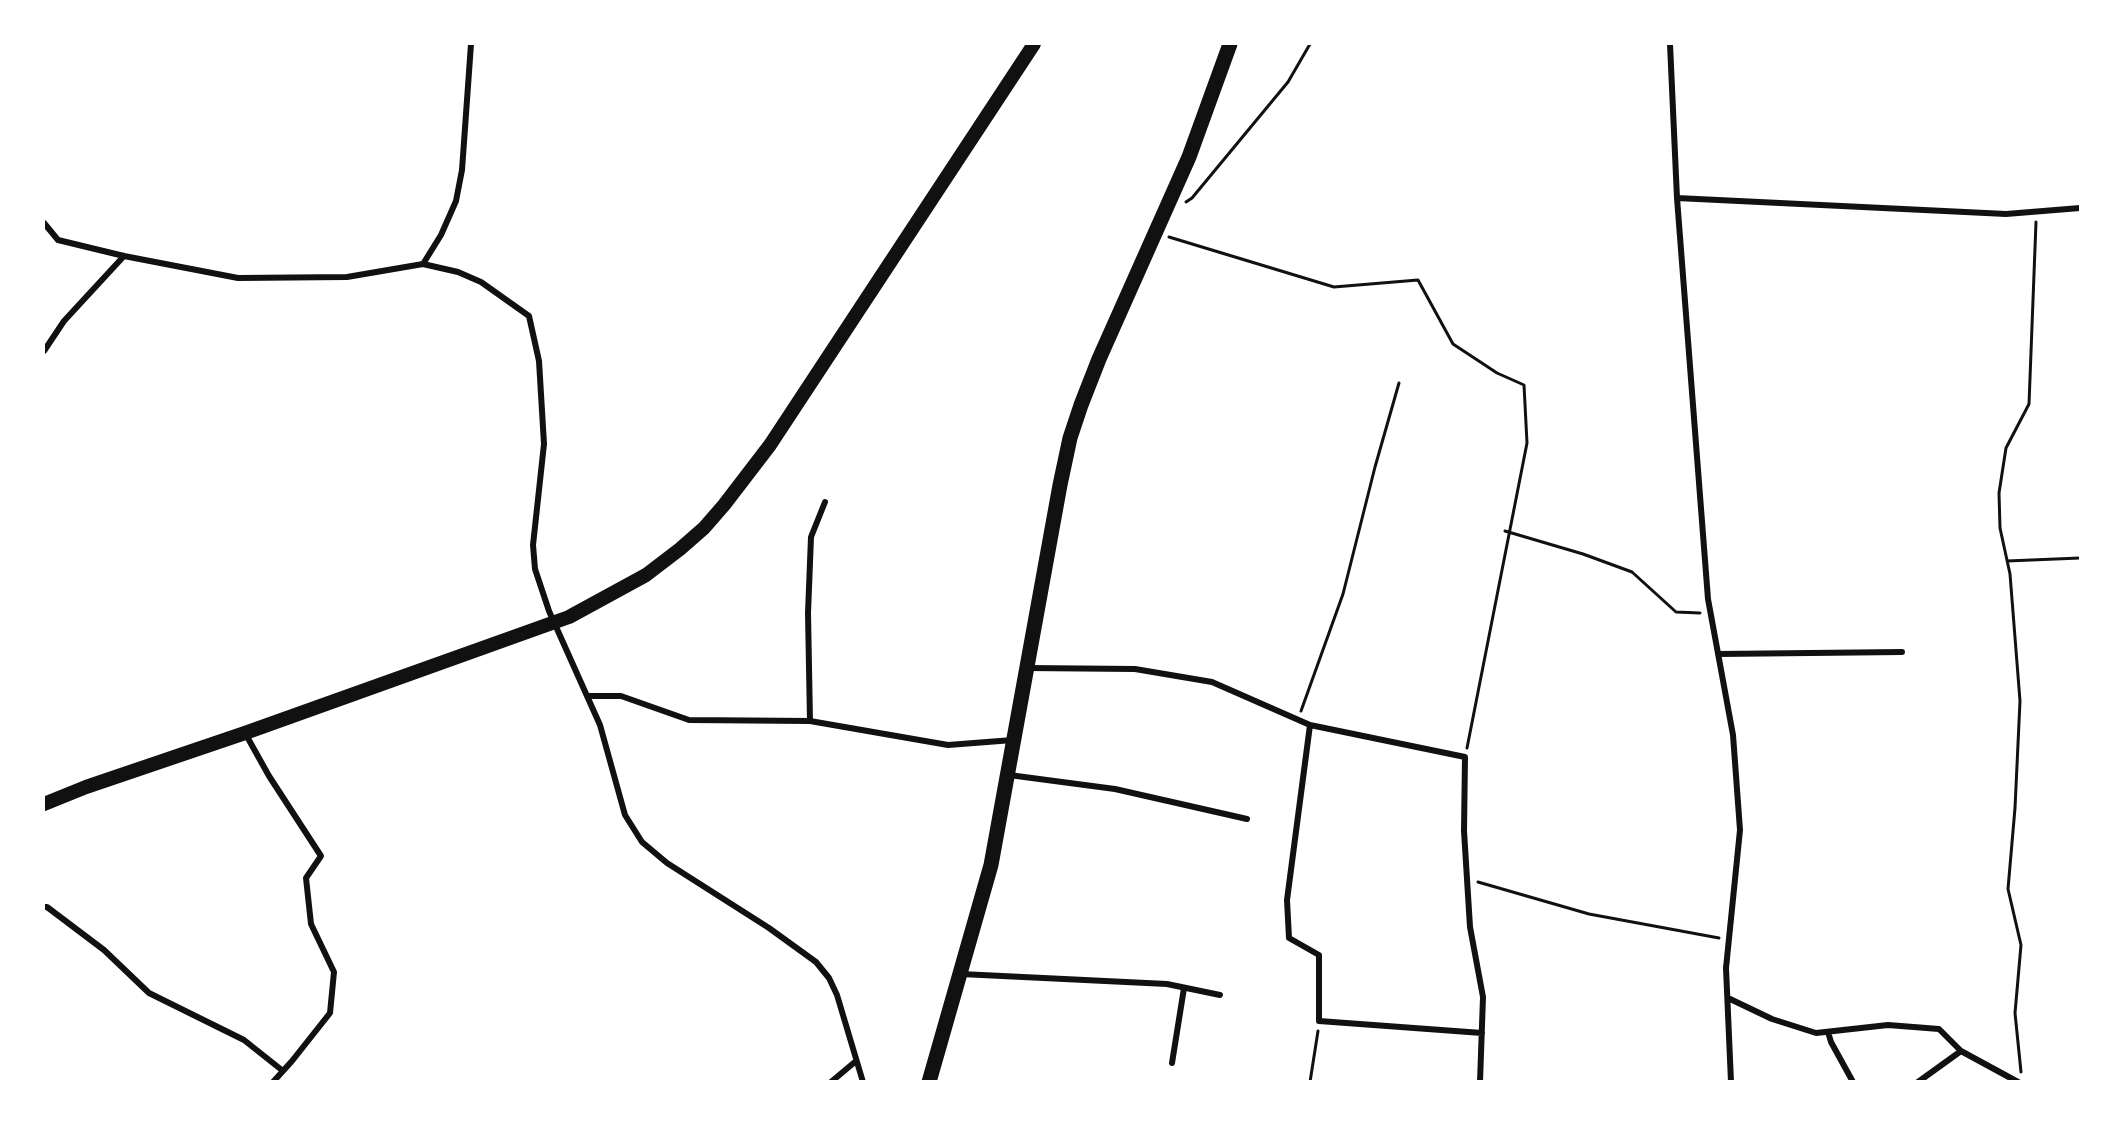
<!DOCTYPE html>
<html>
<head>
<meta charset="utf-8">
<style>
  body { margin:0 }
  #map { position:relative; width:2124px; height:1125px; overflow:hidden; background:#fff; font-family:Arial,sans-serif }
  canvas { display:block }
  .frame { position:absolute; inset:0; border:45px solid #fff; pointer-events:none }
</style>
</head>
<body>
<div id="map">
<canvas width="2124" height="1125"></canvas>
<div class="frame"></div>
</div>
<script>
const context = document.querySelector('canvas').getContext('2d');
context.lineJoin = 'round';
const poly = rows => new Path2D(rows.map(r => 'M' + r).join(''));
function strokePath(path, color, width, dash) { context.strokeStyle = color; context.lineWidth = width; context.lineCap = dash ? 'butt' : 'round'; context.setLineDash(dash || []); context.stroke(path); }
strokePath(poly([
  [1186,202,1192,198,1288,82,1310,44],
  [1169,237,1334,287,1418,280,1453,344,1497,373,1524,385,1527,443,1467,748],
  [1505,531,1583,554,1632,572,1676,612,1700,613],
  [2007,561,2080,558],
  [1301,711,1343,594,1375,467,1399,383],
  [1478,882,1589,914,1719,938],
  [2021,1072,2015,1013,2021,945,2008,889,2015,808,2020,701,2010,574,2000,528,1999,493,2006,448,2029,404,2036,222],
  [1310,1082,1318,1031]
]), '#111', 3);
strokePath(poly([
  [1670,44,1677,198,1708,599,1733,735,1740,830,1726,968,1731,1082],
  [1677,198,2006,214,2080,208],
  [44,223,58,240,124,256,238,278,347,277,423,264,458,272,481,282,529,316,539,361,544,444,533,545,535,569,549,611,600,725,625,815,642,842,667,863,769,928,816,962,829,978,837,995,863,1082],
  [423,264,441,235,456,201,462,170,471,44],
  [44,351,64,321,124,256],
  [1718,654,1902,652],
  [1027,668,1135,669,1212,682,1310,725,1465,757,1464,831,1470,927,1483,997,1480,1082],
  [588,696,621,696,689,720,810,721,948,745,1013,740],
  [810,721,808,613,811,537,825,502],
  [1310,725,1287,900,1289,938,1319,955,1319,1021,1482,1033],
  [245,733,269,776,321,856,306,878,311,924,334,972,330,1013,292,1061,273,1082],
  [1009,775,1115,789,1247,819],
  [44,907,47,907,104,950,149,993,244,1040,283,1071],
  [961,974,1167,984,1220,995],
  [1728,998,1772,1019,1816,1033,1888,1025,1939,1029,1961,1051],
  [1828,1032,1831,1042,1853,1082],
  [1172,1063,1184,988],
  [831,1082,856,1061],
  [1918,1082,1961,1051,2018,1082]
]), '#111', 6);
strokePath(poly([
  [44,804,86,787,245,733,569,617,646,575,680,549,704,528,724,505,770,445,1034,44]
]), '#111', 14);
strokePath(poly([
  [929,1082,991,865,1060,485,1070,438,1081,405,1099,359,1189,157,1230,44]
]), '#111', 15);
</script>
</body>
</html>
